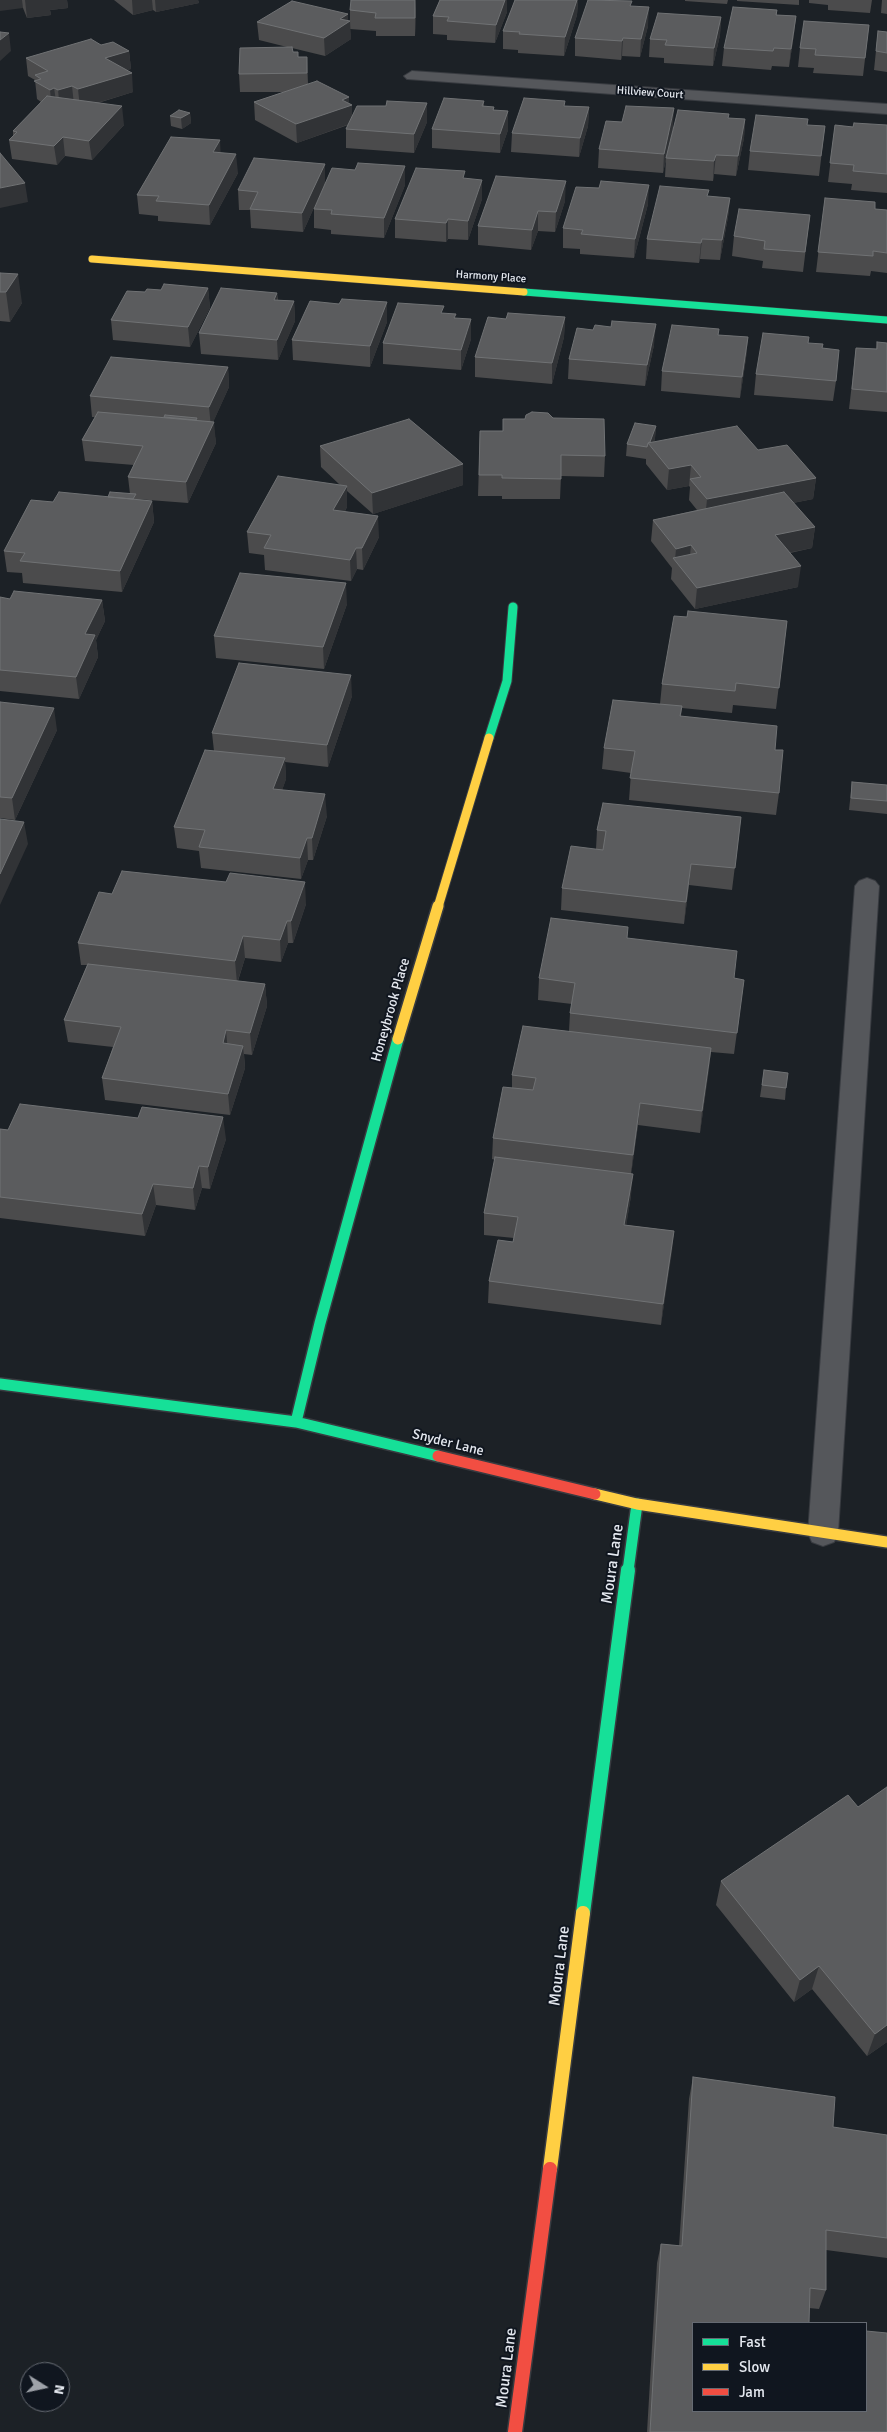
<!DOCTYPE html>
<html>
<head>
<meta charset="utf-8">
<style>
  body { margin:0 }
  #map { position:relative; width:887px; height:2432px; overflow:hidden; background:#1c2126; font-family:Signika,sans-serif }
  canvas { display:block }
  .legend { position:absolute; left:692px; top:2322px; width:175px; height:90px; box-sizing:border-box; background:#10161f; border:1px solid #656a72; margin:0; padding:6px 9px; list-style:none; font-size:15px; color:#e4e8ef }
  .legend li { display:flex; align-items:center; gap:10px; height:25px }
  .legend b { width:25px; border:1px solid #656a72 }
  .north { position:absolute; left:20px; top:2362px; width:50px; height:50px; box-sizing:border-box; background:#10161f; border:1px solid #656a72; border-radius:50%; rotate:100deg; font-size:14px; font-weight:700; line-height:20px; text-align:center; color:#e4e8ef }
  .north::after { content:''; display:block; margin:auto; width:18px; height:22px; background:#9ea2a9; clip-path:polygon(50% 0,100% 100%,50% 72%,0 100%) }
</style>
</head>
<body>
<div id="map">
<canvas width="887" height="2432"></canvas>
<ul class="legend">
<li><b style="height:6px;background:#16e098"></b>Fast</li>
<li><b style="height:6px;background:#ffcf43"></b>Slow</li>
<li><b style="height:6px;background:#f24e42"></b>Jam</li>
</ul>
<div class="north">N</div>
</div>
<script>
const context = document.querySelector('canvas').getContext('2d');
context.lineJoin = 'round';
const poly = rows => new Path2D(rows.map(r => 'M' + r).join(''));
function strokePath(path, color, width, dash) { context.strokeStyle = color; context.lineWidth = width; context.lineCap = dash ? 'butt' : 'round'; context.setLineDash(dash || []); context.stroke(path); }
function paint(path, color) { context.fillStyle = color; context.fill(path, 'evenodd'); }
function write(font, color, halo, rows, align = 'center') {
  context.font = font + ' Signika,sans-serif'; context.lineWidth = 4; context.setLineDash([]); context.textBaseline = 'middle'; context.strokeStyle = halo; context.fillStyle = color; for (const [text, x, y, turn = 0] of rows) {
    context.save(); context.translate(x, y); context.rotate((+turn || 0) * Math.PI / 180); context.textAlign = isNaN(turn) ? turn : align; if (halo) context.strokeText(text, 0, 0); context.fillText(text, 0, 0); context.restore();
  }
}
const lane = poly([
  [867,878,875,881,879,886,838,1533,834,1542,823,1546,812,1542,808,1533,855,886,859,881,867,878]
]);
const street = poly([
  [412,71,887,104,887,114,407,79,404,76,412,71]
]);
const fastFar3 = poly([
  [524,292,887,320]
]);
const fastFar2 = poly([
  [489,738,507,681,513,607]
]);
const fastFar1 = poly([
  [0,1384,296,1422,438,1456],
  [296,1422,320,1323,398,1039],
  [628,1571,637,1504]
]);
const fast = poly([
  [583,1913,628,1570]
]);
const slowFar3 = poly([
  [92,259,524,292]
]);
const slowFar2 = poly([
  [438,907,489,738]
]);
const slowFar1 = poly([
  [398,1039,438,906],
  [595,1494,637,1504,887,1542]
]);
const slow = poly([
  [550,2169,583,1913]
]);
const jamFar1 = poly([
  [438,1456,595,1494]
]);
const jam = poly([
  [515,2432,550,2169]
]);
strokePath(lane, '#383b40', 2);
strokePath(street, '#383b40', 2);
strokePath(fastFar3, '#383b40', 8);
strokePath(fastFar2, '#383b40', 11);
strokePath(fastFar1, '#383b40', 14);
strokePath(fast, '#383b40', 17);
strokePath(slowFar3, '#383b40', 8);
strokePath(slowFar2, '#383b40', 11);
strokePath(slowFar1, '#383b40', 14);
strokePath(slow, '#383b40', 17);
strokePath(jamFar1, '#383b40', 14);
strokePath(jam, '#383b40', 17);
paint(lane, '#55575b');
paint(street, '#55575b');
strokePath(fastFar3, '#16e098', 7);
strokePath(fastFar2, '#16e098', 9);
strokePath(fastFar1, '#16e098', 11);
strokePath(fast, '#16e098', 14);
strokePath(slowFar3, '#ffcf43', 7);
strokePath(slowFar2, '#ffcf43', 9);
strokePath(slowFar1, '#ffcf43', 11);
strokePath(slow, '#ffcf43', 14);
strokePath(jamFar1, '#f24e42', 11);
strokePath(jam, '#f24e42', 14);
paint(poly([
  [0,0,67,0,68,8,50,10,51,15,27,18,23,8],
  [114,0,198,0,199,3,156,12,153,10,133,15],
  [440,0,507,0,507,12,495,43,447,40,447,35,433,34,433,16],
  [515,0,578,0,577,15,564,56,518,53,518,50,503,49,503,31],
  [685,0,728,0,727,4,685,1],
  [737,0,799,0,799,5,737,1],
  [809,0,872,0,870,13,828,10,828,5,809,3],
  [882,0,887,0,887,14,881,13],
  [631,6,648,26,640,57,622,56,621,60,575,56,575,38],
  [416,9,415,36,376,36,376,31,350,29,351,39,325,56,292,48,293,52,298,57,307,57,308,84,349,97,349,103,352,105,352,116,427,103,427,122,414,153,346,148,346,129,348,125,297,143,255,120,254,102,284,92,240,92,239,74,287,47,259,40,257,22,348,14,348,21,350,21,350,10],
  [777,10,777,15,796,16,794,34,789,67,772,66,771,70,722,66,724,48],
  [721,17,720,35,713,66,664,63,664,58,649,57,650,39],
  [869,25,863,76,813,73,814,68,798,67,800,48],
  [878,31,887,32,887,72,874,70],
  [101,45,129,51,131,69,127,70,133,92,98,103,124,125,92,160,65,156,57,165,12,159,9,140,13,136,13,131,41,102,37,99,35,80,28,76,26,58],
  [484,101,484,106,494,107,494,110,508,111,508,130,500,153,432,148,432,129],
  [565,106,589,107,588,126,579,157,511,152,512,133],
  [190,113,191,123,182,129,171,126,170,116],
  [729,118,745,119,744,138,736,176,714,174,713,181,665,177,666,158],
  [835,125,853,127,887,125,887,193,851,190,852,184,828,182],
  [825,126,819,176,748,170,750,151],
  [673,127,663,173,598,168,599,149],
  [221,153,238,173,210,225,158,221,158,216,139,214,137,195],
  [325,164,325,183,303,232,251,228,250,210,239,210,238,190],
  [405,185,384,238,331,234,331,230,314,228,314,209],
  [708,197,730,198,728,217,720,260,700,259,699,263,646,259,647,239],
  [825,198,875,209,887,210,887,273,871,271,870,276,816,272],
  [482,199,468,240,448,239,446,242,395,238,395,219],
  [565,201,555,232,538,231,531,250,478,245,478,226],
  [648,204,634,258,580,254,580,249,563,248,563,228],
  [810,215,803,272,762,268,763,261,732,256,734,236],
  [0,273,22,303,10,322,0,321],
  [208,288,210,308,190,347,113,340,111,320,145,292,161,290],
  [277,293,278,300,294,301,295,321,278,360,201,354,199,333],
  [387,302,387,322,370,367,293,360,292,340],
  [444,313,456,318,471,339,461,370,383,364,383,343],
  [565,317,564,337,552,384,475,377,475,357,506,319],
  [719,335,748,337,746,358,740,398,661,391,662,371],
  [877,342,887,343,887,412,849,409,856,348,876,349],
  [808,343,822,348,836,381,833,401,754,395,756,374],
  [654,345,645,386,568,379,569,359],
  [228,367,229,387,213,422,216,443,188,503,136,499,152,501,154,522,122,592,23,583,22,573,7,572,4,551,53,502,108,497,130,494,128,477,134,465,85,461,82,440,95,417,92,417,90,396],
  [553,418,605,456,604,477,561,476,560,499,502,499,502,496,478,496,480,431,503,431,525,419],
  [656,426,655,438,654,442,758,450,816,478,813,499,793,503,815,527,812,548,790,553,798,587,695,609,671,579,672,568,651,541,653,520,697,510,689,500,690,487,689,486,667,490,646,464,646,459,626,456,627,444],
  [320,446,463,485,373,514,347,491,347,507,345,511,379,537,363,570,357,569,351,581,265,570,264,555,249,553,247,532,340,485,321,467],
  [0,597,10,599,102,600,105,621,96,640,98,657,79,699,0,691],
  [347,604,324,669,216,658,214,636],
  [687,617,787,621,776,709,733,705,732,713,682,708,681,716,775,750,779,793,776,815,629,800,631,773,602,769,604,748,660,704,662,684],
  [352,696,328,767,285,762,286,779,282,790,327,816,313,860,308,860,301,879,201,868,199,851,177,848,174,827,214,751,212,733],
  [0,702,57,730,15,820,0,818],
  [852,782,887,785,887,814,849,810],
  [741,817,732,890,689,885,684,924,561,910,562,888,596,849,597,830],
  [112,894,306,904,293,943,288,943,281,962,245,958,238,981,265,984,267,1006,252,1055,244,1054,245,1068,230,1115,105,1100,102,1078,113,1047,68,1042,64,1020,87,965,81,965,78,943],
  [627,938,734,979,744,980,734,1054,711,1052,700,1133,638,1125,631,1174,631,1196,626,1225,674,1231,661,1325,488,1303,489,1281,513,1242,514,1238,484,1235,484,1213,495,1160,492,1159,493,1138,512,1088,512,1075,569,1031,570,1013,572,1004,538,1000,539,978],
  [764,1070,786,1088,785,1100,760,1097],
  [0,1129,8,1130,226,1139,210,1189,202,1188,195,1210,156,1205,145,1236,0,1218],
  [887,1787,887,2042,867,2056,812,1989,794,2002,716,1905,721,1881,858,1807],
  [693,2077,833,2127,887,2135,887,2258,826,2250,826,2290,819,2309,809,2308,809,2323,887,2432,647,2432,657,2263,661,2244,679,2246,689,2099]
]), '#4b4b4c');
paint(poly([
  [0,0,22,0,23,8,0,11],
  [25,0,67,0,68,8,50,10,51,15,27,18],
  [132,0,152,0,153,10,133,15],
  [155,0,198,0,199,3,156,12],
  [415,0,416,9,415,36],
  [505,0,507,0,507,12,495,43,496,25],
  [577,0,578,0,577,15,564,56,565,37],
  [649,7,648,26,640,57,641,39],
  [348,14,348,22,350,21,351,39,325,56,324,38,340,19],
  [796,16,794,34,789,67,791,49],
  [721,17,720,35,713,66,714,48],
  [9,33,11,51,0,61,0,40],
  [623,38,622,56,621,60,622,41],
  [129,51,131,69,107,76,105,58],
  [132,73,133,92,80,108,78,89],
  [72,86,74,105,60,109,58,90],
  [54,88,57,107,52,108,50,90],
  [349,97,349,105,352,105,352,123,297,143,296,124,342,100],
  [427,103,427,122,414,153,414,134],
  [122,106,124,125,92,160,89,141],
  [589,107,588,126,579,157,580,138],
  [674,108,673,127,663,173,664,154],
  [508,111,508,130,500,153,500,134],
  [190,113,191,123,182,129,181,118],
  [745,119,744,138,736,176,738,156],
  [63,137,65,156,57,165,54,146],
  [220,140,221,160,213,152],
  [236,154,238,173,210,225,209,205],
  [716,155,714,174,713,181,714,161],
  [325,164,325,183,303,232,302,213],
  [405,166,405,185,384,238,384,218],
  [482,180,482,199,468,240,468,221],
  [566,181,565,201,555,232,556,212],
  [25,183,28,202,0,208,0,188],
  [649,185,648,204,634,258,635,239],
  [730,198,728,217,720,260,722,240],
  [538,211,538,231,531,250,532,230],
  [448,219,448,239,446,242,446,223],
  [702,239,700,259,699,263,701,243],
  [18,274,22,303,10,322,6,292],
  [208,288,210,308,190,347,188,327],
  [277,293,278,313,274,300],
  [294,301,295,321,278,360,277,340],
  [387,302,387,322,370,367,370,346],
  [565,317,564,337,552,384,552,363],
  [471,319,471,339,461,370,461,350],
  [656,324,654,345,645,386,647,365],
  [748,337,746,358,740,398,742,377],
  [228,367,229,387,211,427,209,407],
  [214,422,216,443,188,503,186,482],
  [656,426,655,438,652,448,649,445],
  [463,464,463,485,373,514,372,493],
  [691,465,689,486,667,490,669,469],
  [816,478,813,499,705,520,707,499],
  [347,486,347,507,334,531,333,510],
  [152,501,154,522,122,592,120,571],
  [378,516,379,537,363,570,362,548],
  [815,527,812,548,772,556,775,535],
  [691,545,689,567,675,560,676,549],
  [356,548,357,569,351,581,350,560],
  [801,566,798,587,695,609,697,588],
  [346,583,347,604,324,669,323,647],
  [102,600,105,621,96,640,98,657,79,699,76,677,85,634],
  [351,675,352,696,328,767,327,745],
  [54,708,57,730,15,820,12,798],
  [285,758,286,779,275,811,273,789],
  [325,794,327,816,313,860,312,838],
  [24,822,28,844,0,905,0,874],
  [307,838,308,860,301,879,300,858],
  [691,864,689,885,684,924,686,902],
  [305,882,306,904,293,943,291,921],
  [287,921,288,943,281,962,280,940],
  [243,936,245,958,237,983,235,961],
  [265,984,267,1006,252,1055,250,1033],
  [226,1030,228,1052,223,1043],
  [243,1046,245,1068,230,1115,228,1094],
  [711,1048,709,1070,700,1133,702,1111],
  [640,1103,638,1125,631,1176,633,1155],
  [223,1117,226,1139,210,1189,208,1167],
  [199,1166,202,1188,195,1210,193,1188],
  [633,1174,631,1196,623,1246,624,1225],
  [153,1184,156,1205,145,1236,142,1214],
  [674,1231,672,1252,661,1325,663,1304],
  [819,1966,812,1989,794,2002,800,1980],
  [887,2025,887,2042,867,2056,875,2034]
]), '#313336');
const building = poly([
  [351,0,415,0,415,18,375,18,376,13,350,10,351,0],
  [440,0,505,0,496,25,447,21,449,17,433,16,440,0],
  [515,0,577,0,565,37,519,34,520,32,503,31,515,0],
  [588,0,632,1,630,6,649,7,641,39,623,38,622,41,575,38,588,0],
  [292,1,348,14,340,19,350,21,324,38,257,22,292,1],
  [733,7,777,10,776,15,796,16,791,49,774,48,773,51,724,48,733,7],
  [658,13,721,17,714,48,665,45,667,40,650,39,658,13],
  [804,21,869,25,865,58,815,55,816,49,800,48,804,21],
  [878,31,887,32,887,53,876,51,878,31],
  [0,32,9,33,0,40,0,32],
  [91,39,101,45,113,42,129,51,105,58,132,73,78,89,72,86,58,90,54,88,50,90,34,81,41,79,35,75,48,71,26,58,91,39],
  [292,47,293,52,298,52,298,57,307,57,307,73,239,74,240,48,292,47],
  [317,81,349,97,342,100,352,105,296,124,254,102,317,81],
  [47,96,122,106,89,141,63,137,54,146,9,140,17,132,13,131,47,96],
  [444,98,484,101,482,106,494,107,493,110,508,111,500,134,432,129,444,98],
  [524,98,565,101,564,106,589,107,580,138,512,133,524,98],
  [387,101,427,103,414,134,346,129,357,106,386,106,387,101],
  [626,106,674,108,664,154,599,149,606,121,622,122,626,106],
  [179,110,190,113,181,118,170,116,179,110],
  [678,110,729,114,728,118,745,119,738,156,716,155,714,161,666,158,678,110],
  [756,115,808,119,807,125,825,126,821,156,750,151,756,115],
  [854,123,887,125,887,174,853,171,854,165,830,163,835,125,853,127,854,123],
  [171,137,220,140,213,152,236,154,209,205,156,201,159,196,137,195,171,137],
  [0,153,25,183,0,188,0,153],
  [254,158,325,164,302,213,250,209,258,192,238,190,254,158],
  [358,163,405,166,384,218,331,214,332,210,314,209,332,168,355,170,358,163],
  [416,168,465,171,463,178,482,180,468,221,448,219,446,223,395,219,416,168],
  [496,176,566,181,556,212,538,211,532,230,478,226,496,176],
  [601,181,649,185,635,239,581,234,583,230,563,228,576,187,599,188,601,181],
  [660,186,709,190,707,196,730,198,722,240,702,239,701,243,647,239,660,186],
  [825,198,875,202,875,209,887,210,887,253,873,251,873,256,818,252,825,198],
  [739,209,810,215,805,252,764,249,765,241,734,236,739,209],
  [0,273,18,274,6,292,0,292,0,273],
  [164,284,208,288,188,327,111,320,127,291,145,292,147,289,161,290,164,284],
  [221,288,277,293,274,300,294,301,277,340,199,333,221,288],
  [342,299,387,302,370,346,292,340,310,301,339,304,342,299],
  [398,303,444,306,441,313,456,314,454,318,471,319,461,350,383,343,398,303],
  [508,313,565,317,552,363,475,357,488,317,506,319,508,313],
  [612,321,656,324,647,365,569,359,577,328,593,330,595,325,611,327,612,321],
  [672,325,719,329,718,335,748,337,742,377,662,371,672,325],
  [763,333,809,337,808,343,823,344,822,348,839,350,836,381,756,374,763,333],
  [877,342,887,343,887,392,852,389,856,348,877,349,877,342],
  [111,357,228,367,209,407,90,396,111,357],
  [98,412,214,422,186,482,128,477,143,446,82,440,98,412],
  [532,412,548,413,553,418,604,419,605,456,561,455,561,479,502,478,502,475,479,475,480,431,503,431,503,419,525,419,526,415,532,412],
  [165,415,197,418,196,420,164,417,165,415],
  [409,419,463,464,372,493,320,446,409,419],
  [635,423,656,426,650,442,648,443,647,447,627,444,635,423],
  [737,426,758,450,787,445,816,478,707,499,690,479,701,477,691,465,669,469,648,443,737,426],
  [278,476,347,486,333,510,378,516,362,548,356,548,350,560,264,548,271,535,247,532,278,476],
  [59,492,152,501,120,571,20,561,25,553,4,551,31,500,53,502,59,492],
  [110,492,136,494,133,499,108,497,110,492],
  [784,492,815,527,775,535,801,566,697,588,673,558,697,553,691,545,676,549,653,520,784,492],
  [240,573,346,583,323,647,214,636,240,573],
  [14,591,102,600,85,634,95,635,76,677,0,670,0,597,10,599,14,591],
  [688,611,787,621,779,688,736,683,735,691,662,684,674,616,687,617,688,611],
  [239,663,351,675,327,745,212,733,239,663],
  [613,700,682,706,680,716,777,726,775,750,783,750,779,793,630,778,635,751,604,748,613,700],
  [0,702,54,708,12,798,0,797,0,702],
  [205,750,285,758,273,789,325,794,312,838,307,838,300,858,199,847,205,830,174,827,205,750],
  [852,782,887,785,887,801,851,798,852,782],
  [603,803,741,817,735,868,691,864,686,902,562,888,571,846,603,850,606,831,597,830,603,803],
  [0,819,24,822,0,874,0,819],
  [122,871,226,882,230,873,305,882,291,921,287,921,280,940,243,936,235,961,78,943,99,892,112,894,122,871],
  [551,918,628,927,627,938,737,951,734,978,744,980,737,1033,570,1013,575,983,539,978,551,918],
  [88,964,265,984,250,1033,226,1030,223,1043,243,1046,228,1094,102,1078,121,1027,64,1020,88,964],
  [523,1026,711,1048,702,1111,640,1103,633,1155,493,1138,503,1087,533,1090,536,1078,512,1075,523,1026],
  [764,1070,788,1073,786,1088,762,1085,764,1070],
  [20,1104,138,1118,142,1107,223,1117,208,1167,199,1166,193,1188,153,1184,142,1214,0,1197,0,1129,8,1130,20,1104],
  [495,1157,633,1174,624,1225,674,1231,663,1304,489,1281,498,1240,513,1242,518,1217,484,1213,495,1157],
  [887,1787,887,2025,875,2034,819,1966,800,1980,721,1881,848,1795,858,1807,887,1787],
  [693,2077,835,2097,833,2127,887,2135,887,2238,826,2230,826,2290,810,2288,809,2323,812,2323,693,2323,693,2411,866,2411,866,2331,887,2333,887,2432,650,2432,661,2244,682,2246,693,2077]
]);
paint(building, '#5b5c5e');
strokePath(building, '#707274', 1);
write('11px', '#e4e8ef', '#10161f', [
  ["Hillview Court",650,93,4],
  ["Harmony Place",491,277,4]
]);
write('14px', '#e4e8ef', '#10161f', [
  ["Honeybrook Place",391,1010,-74],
  ["Snyder Lane",448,1443,14]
]);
write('16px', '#e4e8ef', '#10161f', [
  ["Moura Lane",613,1564,-82],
  ["Moura Lane",560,1966,-83],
  ["Moura Lane",507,2368,-83]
]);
</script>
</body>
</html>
